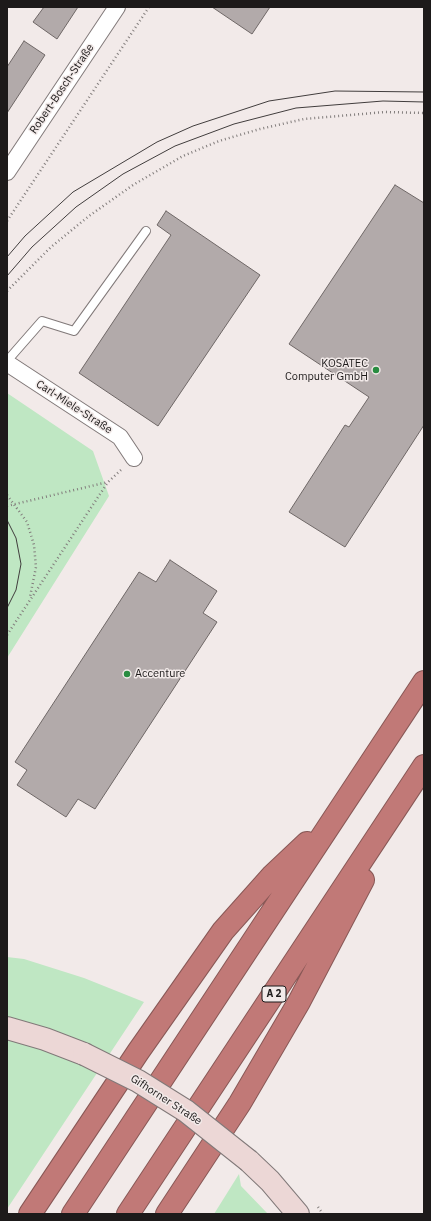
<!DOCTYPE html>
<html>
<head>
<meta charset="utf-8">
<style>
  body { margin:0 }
  #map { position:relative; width:431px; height:1221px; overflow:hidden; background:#f2eae9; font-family:"IBM Plex Sans",sans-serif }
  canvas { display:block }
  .frame { position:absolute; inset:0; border:8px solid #1d1a1a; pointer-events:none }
</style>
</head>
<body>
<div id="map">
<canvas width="431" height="1221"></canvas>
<div class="frame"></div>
</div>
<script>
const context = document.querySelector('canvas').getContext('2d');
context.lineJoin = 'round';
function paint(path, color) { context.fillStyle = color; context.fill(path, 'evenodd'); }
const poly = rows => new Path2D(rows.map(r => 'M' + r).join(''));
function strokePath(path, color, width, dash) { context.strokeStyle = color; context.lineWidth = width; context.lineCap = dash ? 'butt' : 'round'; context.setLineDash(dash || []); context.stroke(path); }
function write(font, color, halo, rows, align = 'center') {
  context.font = font + ' "IBM Plex Sans",sans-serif'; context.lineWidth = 3; context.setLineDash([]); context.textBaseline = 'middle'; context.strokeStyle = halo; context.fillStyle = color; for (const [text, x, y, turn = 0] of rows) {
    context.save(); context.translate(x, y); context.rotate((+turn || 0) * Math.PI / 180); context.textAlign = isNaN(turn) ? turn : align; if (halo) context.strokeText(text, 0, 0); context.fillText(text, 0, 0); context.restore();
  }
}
paint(poly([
  [7,393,93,451,109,496,7,658],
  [7,957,24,959,84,978,144,1002,7,1209],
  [239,1174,241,1186,268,1214,214,1214]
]), '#bfe7c3');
const building = poly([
  [44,7,78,7,57,39,33,22,44,7],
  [212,7,270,7,252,34,212,7],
  [24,41,45,55,7,113,7,67,24,41],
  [395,185,424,203,424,425,345,547,289,512,345,425,349,427,369,397,289,344,395,185],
  [166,211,260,275,158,426,79,373,171,235,157,225,166,211],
  [170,560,217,591,203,613,217,622,95,809,78,799,66,817,17,785,27,770,15,762,139,572,156,582,170,560]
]);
paint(building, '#b2aaaa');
strokePath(building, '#6e6766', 1);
const service = poly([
  [7,361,42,321,74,331,146,231]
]);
const minor = poly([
  [7,172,117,7],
  [7,363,120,437,134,458]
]);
const secondary = poly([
  [7,1028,45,1039,84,1054],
  [249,1161,270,1181,298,1214]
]);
const motorway = poly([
  [30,1214,138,1052,223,931,272,876,307,843],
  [73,1214,424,682],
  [128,1214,424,766],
  [167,1214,240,1103,299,1002,363,880]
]);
strokePath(service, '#817979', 10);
strokePath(minor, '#817979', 18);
strokePath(secondary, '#817979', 24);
strokePath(motorway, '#885856', 24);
strokePath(poly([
  [7,221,149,7],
  [7,291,51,247,89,216,133,185,183,156,219,141,260,129,304,119,385,112,424,113],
  [7,495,27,522,34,545,36,567,30,597],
  [7,506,108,482],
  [7,635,108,482,121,470],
  [318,1207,323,1214]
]), '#827d7c', 2.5, [1, 3]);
strokePath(service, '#fff', 8);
strokePath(minor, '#fff', 16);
strokePath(secondary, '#ecd7d6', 22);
strokePath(motorway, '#c17977', 22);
strokePath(poly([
  [7,257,25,236,73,192,157,142,193,126,269,101,335,91,424,92],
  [7,276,32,247,76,207,123,174,175,146,234,124,296,108,383,101,424,102],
  [7,520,16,538,21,564,16,590,7,608]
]), '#413d3d', 1);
const secondaryBridge = poly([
  [84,1054,138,1081,186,1111,249,1161]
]);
strokePath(secondaryBridge, '#817979', 24, []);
strokePath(secondaryBridge, '#ecd7d6', 22);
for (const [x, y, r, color] of [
  [376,370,4,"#288c40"],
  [127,674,4,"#288c40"]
]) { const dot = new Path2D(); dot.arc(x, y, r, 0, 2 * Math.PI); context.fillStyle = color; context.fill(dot); strokePath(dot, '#f2eae9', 1.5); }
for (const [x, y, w] of [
  [274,994,24]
]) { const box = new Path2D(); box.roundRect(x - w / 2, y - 8, w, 16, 3); context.fillStyle = '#f2eae9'; context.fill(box); strokePath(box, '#1d1a1a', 1); }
write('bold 10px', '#1d1a1a', null, [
  ["A 2",274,994]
]);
write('11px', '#1d1a1a', '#f2eae9', [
  ["Robert-Bosch-Straße",62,89,-56],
  ["Carl-Miele-Straße",74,407,33],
  ["Gifhorner Straße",166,1100,33]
]);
write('11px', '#1d1a1a', '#f2eae9', [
  ["KOSATEC",368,364],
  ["Computer GmbH",368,377],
  ["Accenture",135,674,"left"]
], 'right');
</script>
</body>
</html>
